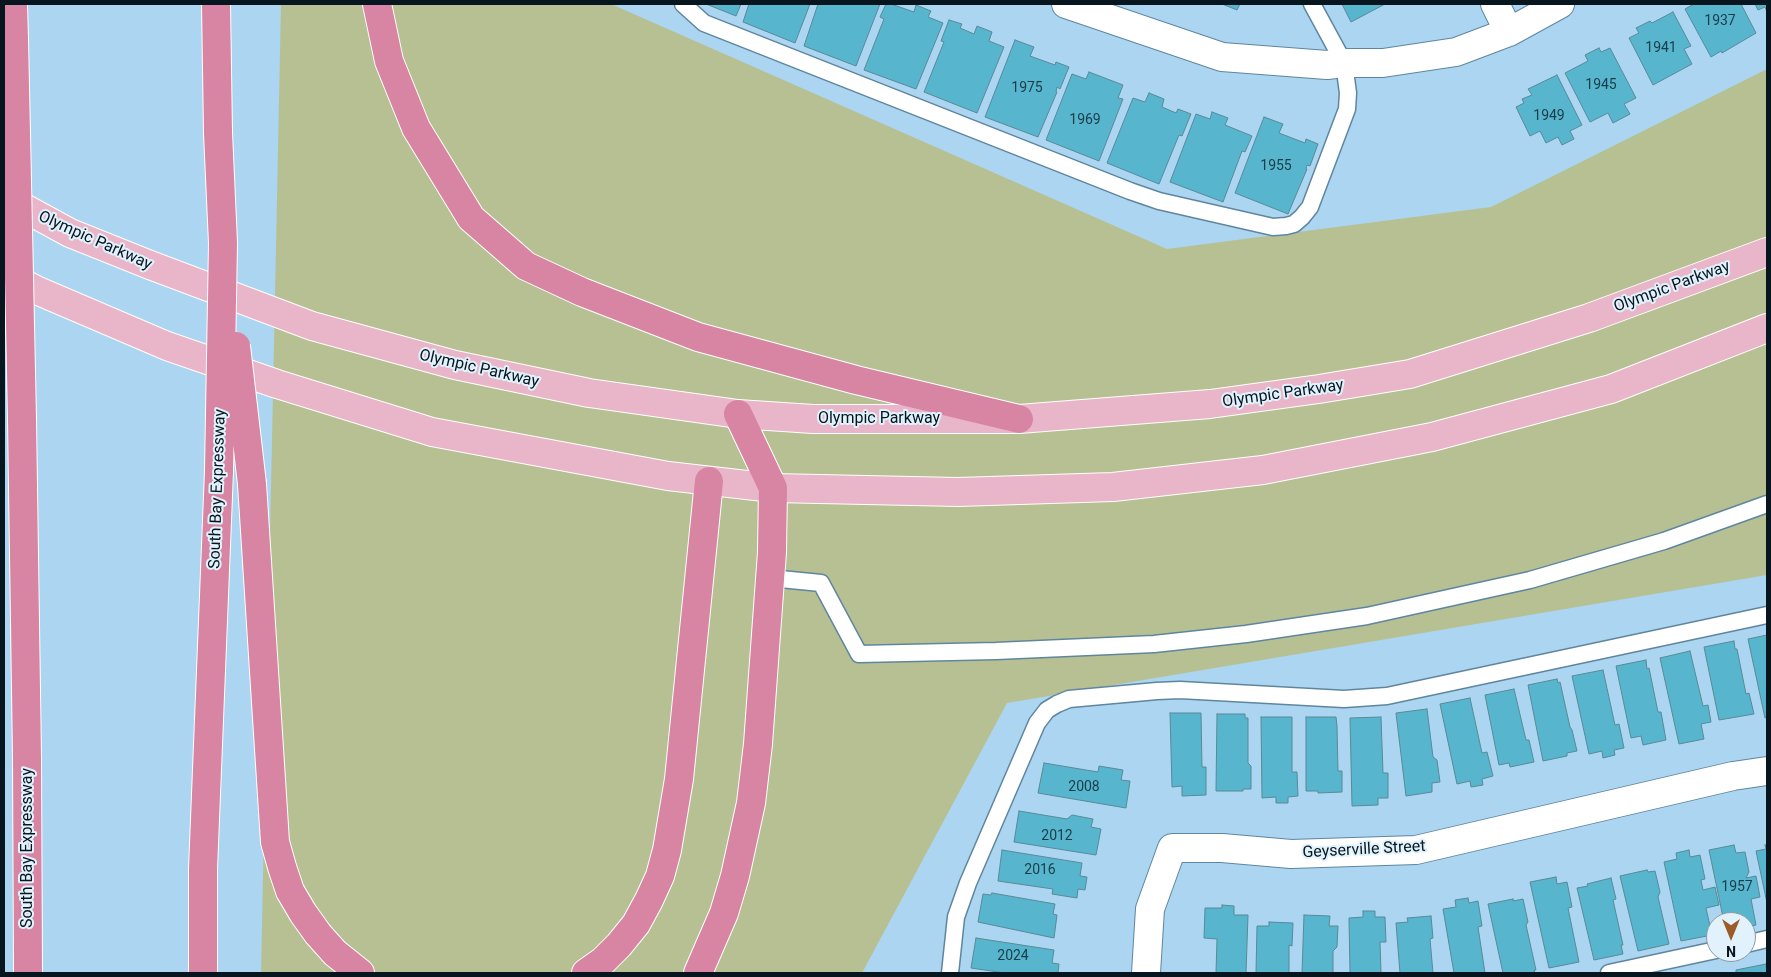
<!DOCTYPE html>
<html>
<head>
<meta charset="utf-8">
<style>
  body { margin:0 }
  #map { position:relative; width:1771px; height:977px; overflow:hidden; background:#abd5f0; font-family:Roboto,sans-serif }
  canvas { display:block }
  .frame { position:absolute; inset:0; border:5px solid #06151e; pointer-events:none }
  .north { position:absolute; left:1706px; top:912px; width:50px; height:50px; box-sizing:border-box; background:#e1f2fd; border:1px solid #899aa4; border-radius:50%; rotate:180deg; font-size:14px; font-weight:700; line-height:20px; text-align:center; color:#06151e }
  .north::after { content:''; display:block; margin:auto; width:18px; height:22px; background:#9c5c27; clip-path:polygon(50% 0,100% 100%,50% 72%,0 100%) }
</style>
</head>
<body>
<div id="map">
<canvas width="1771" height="977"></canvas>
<div class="frame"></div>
<div class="north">N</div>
</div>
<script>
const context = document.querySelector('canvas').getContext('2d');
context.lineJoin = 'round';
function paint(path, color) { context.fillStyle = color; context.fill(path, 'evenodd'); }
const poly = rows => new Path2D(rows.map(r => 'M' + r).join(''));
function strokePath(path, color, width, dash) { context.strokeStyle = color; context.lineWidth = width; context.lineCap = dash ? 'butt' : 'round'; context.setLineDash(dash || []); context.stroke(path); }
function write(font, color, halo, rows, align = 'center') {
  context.font = font + ' Roboto,sans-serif'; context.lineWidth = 4; context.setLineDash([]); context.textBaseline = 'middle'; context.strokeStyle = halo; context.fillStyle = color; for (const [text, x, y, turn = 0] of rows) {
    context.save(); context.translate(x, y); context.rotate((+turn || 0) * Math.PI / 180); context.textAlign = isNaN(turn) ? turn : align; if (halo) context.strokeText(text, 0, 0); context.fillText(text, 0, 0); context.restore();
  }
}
paint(poly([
  [281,4,611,4,1167,249,1491,207,1767,69,1767,575,1007,703,862,973,261,973]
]), '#b7c092');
const building = poly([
  [706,4,741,4,736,16,706,4],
  [749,4,810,4,795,43,743,22,749,4],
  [818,4,880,4,856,66,804,46,818,4],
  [886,4,891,4,914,12,916,5,931,11,928,17,943,23,916,89,864,70,884,19,880,17,886,4],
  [1222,4,1240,4,1237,10,1222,4],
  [1342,4,1385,4,1351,22,1342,4],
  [1694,4,1741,4,1756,33,1722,53,1721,51,1711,57,1685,9,1694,4],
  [1755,4,1767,4,1767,12,1765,7,1758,10,1755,4],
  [1673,12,1691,46,1684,49,1692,64,1653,85,1629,38,1639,33,1636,28,1650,21,1652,23,1673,12],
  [949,20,962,24,960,28,974,34,977,26,992,32,989,41,1004,47,977,113,924,92,944,42,941,41,949,20],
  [1015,40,1034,47,1030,56,1055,65,1056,62,1069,67,1060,89,1057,87,1056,92,1057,92,1038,137,985,117,1015,40],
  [1599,48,1601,52,1610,48,1636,98,1624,104,1630,114,1613,123,1608,113,1590,122,1565,73,1588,61,1585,55,1599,48],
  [1089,72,1123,85,1118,98,1123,99,1099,161,1046,140,1072,74,1086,79,1089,72],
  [1557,75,1582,125,1570,131,1574,139,1562,145,1558,137,1546,143,1540,131,1530,136,1516,107,1524,103,1522,99,1532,95,1528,89,1557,75],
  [1149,93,1164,99,1162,107,1176,113,1178,109,1191,114,1182,136,1179,135,1159,184,1107,163,1133,98,1145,102,1149,93],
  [1212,112,1228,118,1225,125,1252,136,1245,152,1242,151,1223,202,1170,182,1196,114,1210,119,1212,112],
  [1264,117,1283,124,1279,133,1305,143,1306,139,1318,144,1310,166,1307,165,1306,169,1307,169,1288,214,1235,193,1264,117],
  [1767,635,1767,717,1765,718,1748,639,1767,635],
  [1734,641,1735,649,1737,649,1746,694,1749,693,1754,714,1719,720,1704,647,1734,641],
  [1690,651,1703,706,1708,705,1711,722,1701,724,1704,739,1679,744,1660,658,1690,651],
  [1646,660,1647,669,1649,668,1658,712,1661,712,1666,740,1643,745,1641,736,1631,738,1616,666,1646,660],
  [1603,670,1615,725,1619,724,1624,748,1614,750,1615,755,1603,758,1602,751,1589,754,1572,676,1603,670],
  [1557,679,1558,683,1560,682,1570,727,1572,730,1577,751,1567,753,1567,756,1543,761,1528,685,1557,679],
  [1514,689,1526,740,1529,740,1534,762,1510,767,1509,763,1499,765,1485,695,1514,689],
  [1470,698,1482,753,1487,752,1493,776,1482,779,1483,785,1471,787,1470,781,1457,784,1440,704,1470,698],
  [1427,709,1433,757,1437,760,1440,782,1432,783,1432,792,1406,796,1396,713,1427,709],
  [1170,713,1201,713,1202,767,1206,767,1206,795,1182,796,1182,786,1172,787,1170,713],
  [1217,714,1245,714,1245,718,1248,718,1248,763,1251,766,1251,789,1243,789,1243,791,1216,791,1217,714],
  [1261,717,1292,717,1292,772,1297,772,1298,796,1288,797,1288,803,1276,803,1276,797,1262,798,1261,717],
  [1306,717,1336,717,1337,726,1338,771,1342,771,1342,792,1318,793,1318,791,1306,791,1306,717],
  [1381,717,1383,773,1388,773,1388,798,1378,798,1378,805,1352,806,1350,718,1381,717],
  [1044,763,1098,772,1099,766,1123,770,1121,780,1130,781,1126,808,1038,793,1044,763],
  [1019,811,1067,819,1072,815,1093,819,1091,827,1101,829,1096,855,1014,842,1019,811],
  [1734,845,1736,853,1745,852,1749,872,1746,878,1756,876,1760,897,1751,899,1756,925,1746,927,1746,922,1724,922,1709,850,1734,845],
  [1765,845,1767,845,1767,903,1756,851,1766,849,1765,845],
  [1002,850,1082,863,1080,876,1087,877,1085,890,1078,889,1077,898,1052,894,1053,889,998,881,1002,850],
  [1689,850,1690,857,1700,855,1705,879,1701,880,1703,890,1715,887,1719,905,1706,908,1712,935,1681,941,1664,862,1677,859,1676,853,1689,850],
  [1647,870,1648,872,1655,871,1660,892,1658,897,1669,944,1638,951,1620,876,1647,870],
  [1556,877,1557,884,1567,882,1572,907,1568,908,1579,962,1549,968,1530,882,1556,877],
  [1611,878,1616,899,1613,900,1623,945,1621,945,1623,954,1594,960,1577,888,1588,886,1587,884,1611,878],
  [992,893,1055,904,1053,914,1057,915,1054,938,978,922,983,894,991,895,992,893],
  [1468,898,1469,903,1478,901,1482,926,1478,927,1485,973,1454,973,1443,909,1456,907,1455,900,1468,898],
  [1513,899,1513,901,1523,899,1528,922,1526,925,1536,970,1534,970,1535,973,1503,973,1488,904,1513,899],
  [1222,905,1234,906,1234,915,1248,915,1246,973,1216,973,1217,939,1204,938,1205,908,1222,908,1222,905],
  [1363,911,1375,911,1375,917,1385,917,1386,942,1380,942,1381,973,1350,973,1349,918,1363,917,1363,911],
  [1304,915,1330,916,1329,926,1338,926,1337,947,1333,951,1333,973,1302,973,1304,915],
  [1431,916,1433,938,1430,939,1433,973,1400,973,1396,923,1408,922,1407,918,1431,916],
  [1269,922,1293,923,1292,946,1289,945,1289,973,1256,973,1257,926,1269,926,1269,922],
  [976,938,1054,950,1052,963,1059,964,1058,973,1005,973,971,968,976,938],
  [1766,964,1767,973,1736,973,1736,970,1766,964]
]);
paint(building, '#57b5cd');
strokePath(building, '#578a97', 1);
const service = poly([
  [683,4,704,23,1130,191,1159,201,1273,227,1286,226,1294,224,1302,217,1310,207,1347,109,1348,93,1344,63,1312,4],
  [770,578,821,583,859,654,996,651,1154,644,1246,634,1367,616,1530,580,1664,541,1767,504],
  [1746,944,1767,939],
  [950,973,956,917,968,883,1037,723,1047,710,1057,704,1069,699,1157,691,1180,690,1344,699,1387,696,1767,615],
  [1609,973,1716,950]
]);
const minor = poly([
  [1066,4,1222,57,1327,65,1344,63,1383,63,1456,52,1509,32,1560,4],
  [1495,4,1509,32],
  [1146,973,1150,909,1172,848,1222,848,1291,854,1416,850,1733,776,1767,771]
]);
const primary = poly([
  [4,197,70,233,150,265,312,326,455,365,589,393,738,414,813,419,1019,419,1210,404,1319,389,1410,374,1589,318,1767,252],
  [4,273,36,290,167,346,277,384,432,432,668,476,773,488,958,492,1113,487,1263,470,1432,437,1611,389,1767,328]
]);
const motorway = poly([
  [13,4,14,39],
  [216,4,218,133],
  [377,4,389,61,416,128,471,218,526,266,582,292,698,337,856,380,1019,419],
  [22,419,27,758,28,973],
  [252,484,275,842,282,867,290,891,303,913,318,934,335,953,360,973],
  [203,973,203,869,219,471],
  [586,973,603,961,619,945,636,924,649,900,660,876,667,850,679,779,709,481],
  [698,973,724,913,735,876,751,803,758,744,772,552,773,488,738,414]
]);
strokePath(service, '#5f869f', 19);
strokePath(minor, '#5f869f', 30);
strokePath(primary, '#fff', 30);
strokePath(motorway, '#fff', 30);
strokePath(service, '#fff', 16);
strokePath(minor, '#fff', 28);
strokePath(primary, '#e8b6c8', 28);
strokePath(motorway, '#d885a3', 28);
const motorwayBridge = poly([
  [14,39,22,419],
  [218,133,223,243,219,471],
  [236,346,252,484]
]);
strokePath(motorwayBridge, '#fff', 30, []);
strokePath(motorwayBridge, '#d885a3', 28);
write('14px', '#1a3d4a', null, [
  ["1937",1720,21],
  ["1941",1661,48],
  ["1945",1601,85],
  ["1975",1027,88],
  ["1949",1549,116],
  ["1969",1085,120],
  ["1955",1276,166],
  ["2008",1084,787],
  ["2012",1057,836],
  ["2016",1040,870],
  ["1957",1737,887],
  ["2024",1013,956]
]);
write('16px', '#06151e', '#e1f2fd', [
  ["Olympic Parkway",95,241,24],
  ["Olympic Parkway",1672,287,-20],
  ["Olympic Parkway",479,369,13],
  ["Olympic Parkway",1283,394,-8],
  ["Olympic Parkway",879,419],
  ["South Bay Expressway",218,489,-88],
  ["South Bay Expressway",28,848,-90],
  ["Geyserville Street",1364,850,-3]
]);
</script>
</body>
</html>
